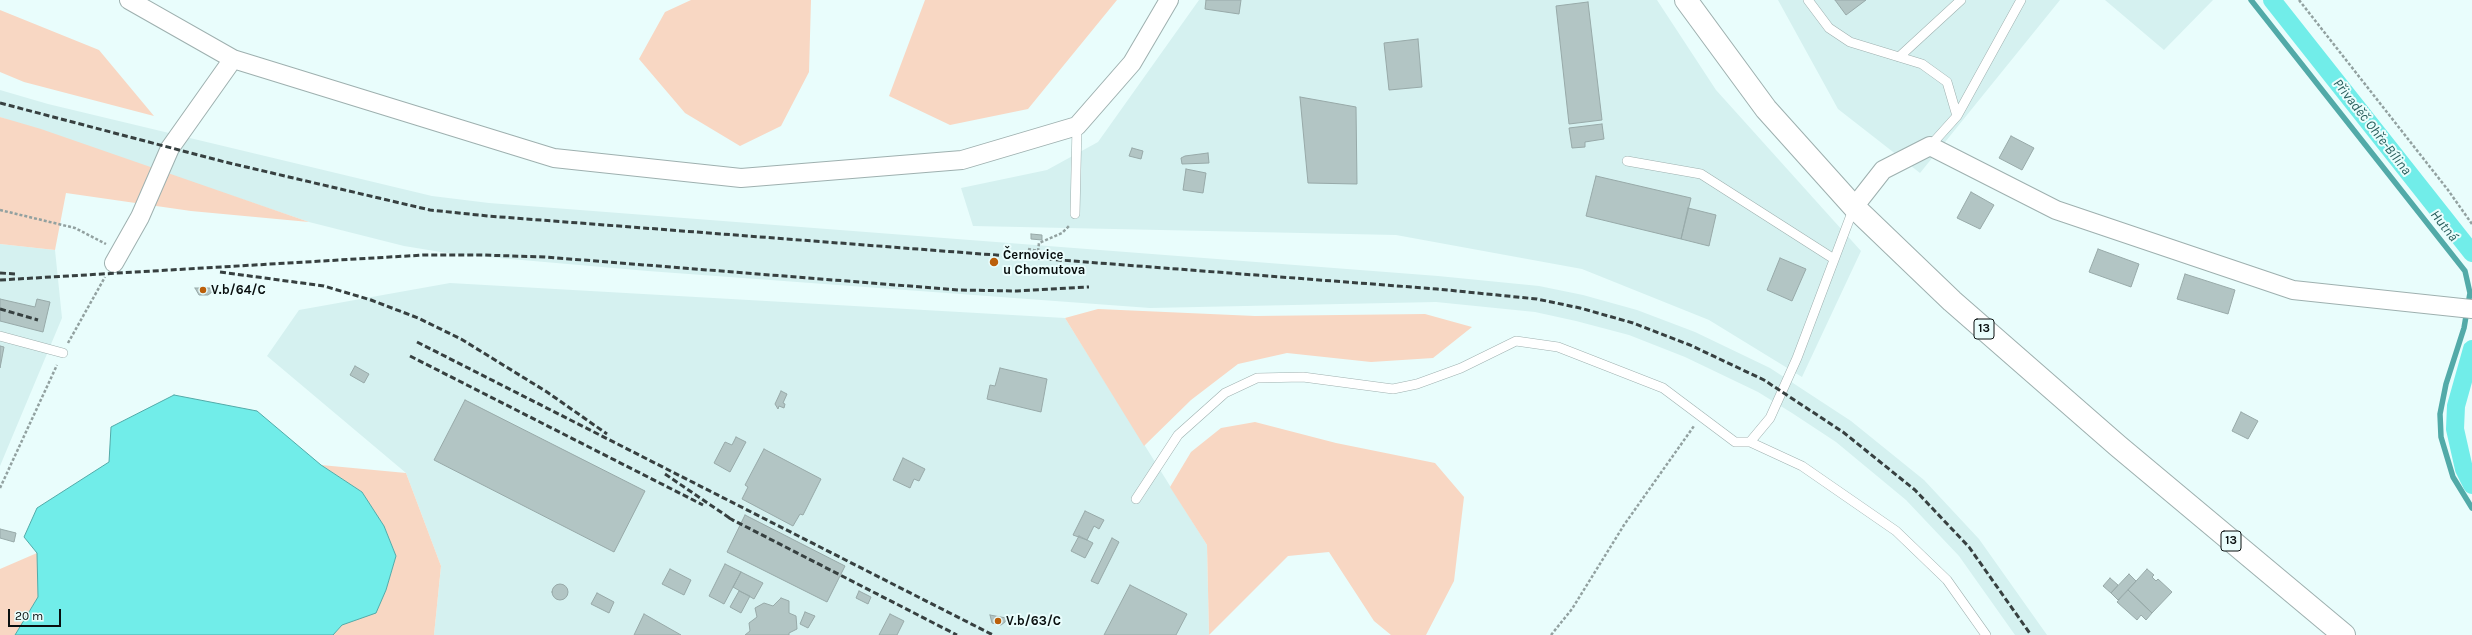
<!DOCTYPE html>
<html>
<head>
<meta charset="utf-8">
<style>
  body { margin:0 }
  #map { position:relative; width:2472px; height:635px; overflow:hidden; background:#e9fdfc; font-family:Karla,sans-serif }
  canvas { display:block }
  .scale { position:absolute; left:8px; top:609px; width:53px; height:18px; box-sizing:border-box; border:2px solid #090f0f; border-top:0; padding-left:5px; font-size:12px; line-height:14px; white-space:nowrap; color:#090f0f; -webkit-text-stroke:3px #e9fdfc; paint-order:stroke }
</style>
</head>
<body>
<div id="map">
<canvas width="2472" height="635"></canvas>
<div class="scale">20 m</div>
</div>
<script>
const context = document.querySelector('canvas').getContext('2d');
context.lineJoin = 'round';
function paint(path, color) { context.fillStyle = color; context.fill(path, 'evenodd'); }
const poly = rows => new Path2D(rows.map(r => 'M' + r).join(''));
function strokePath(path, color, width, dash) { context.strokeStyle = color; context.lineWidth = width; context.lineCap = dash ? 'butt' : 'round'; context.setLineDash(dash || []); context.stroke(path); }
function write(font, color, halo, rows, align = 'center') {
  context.font = font + ' Karla,sans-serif'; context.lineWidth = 4; context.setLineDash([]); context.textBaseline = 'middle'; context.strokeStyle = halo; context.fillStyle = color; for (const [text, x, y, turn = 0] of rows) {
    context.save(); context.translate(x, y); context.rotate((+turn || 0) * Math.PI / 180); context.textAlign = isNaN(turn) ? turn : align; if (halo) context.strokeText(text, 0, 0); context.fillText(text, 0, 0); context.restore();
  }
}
paint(poly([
  [1199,0,1657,0,1716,90,1861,251,1802,377,1709,320,1582,269,1396,235,973,226,961,188,1047,170,1098,142],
  [1778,0,2060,0,1920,173,1838,109],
  [2105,0,2213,0,2164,50],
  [0,90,48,104,432,196,489,203,1438,276,1539,286,1583,295,1637,310,1695,332,1770,368,1851,421,1924,480,1979,539,2047,635,2015,635,1959,556,1906,500,1836,442,1792,413,1758,392,1685,357,1629,335,1576,321,1535,312,1436,302,1150,308,648,271,453,254,404,246,309,222,0,117],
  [0,244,55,250,62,318,0,466],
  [450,283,1065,318,1207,545,1209,635,434,635,441,566,406,473,267,356,299,310]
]), '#d5f1f0');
paint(poly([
  [691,0,811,0,809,72,781,126,740,146,685,113,639,59,665,12],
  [925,0,1117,0,1028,109,950,125,889,96],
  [0,10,99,50,154,116,24,82,0,72],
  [0,117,41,129,309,222,191,211,66,193,55,250,0,244],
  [1098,309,1255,316,1425,314,1472,327,1433,358,1371,362,1287,353,1238,364,1191,400,1144,446,1065,318],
  [1255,422,1336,443,1435,463,1464,497,1454,581,1426,635,1391,635,1374,621,1329,552,1288,556,1209,635,1207,545,1170,487,1191,452,1221,428],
  [321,465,406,473,441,566,434,635,333,635,342,625,376,612,386,590,396,556,384,526,362,492],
  [37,553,38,597,15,635,0,635,0,569]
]), '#f8d7c3');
const water = poly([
  [174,395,257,411,321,465,362,492,384,526,396,556,386,590,376,613,342,625,333,635,15,635,38,597,37,553,24,537,37,508,109,462,111,427,174,395]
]);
paint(water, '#71ede9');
strokePath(water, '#52aaa8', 1);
strokePath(poly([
  [2251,0,2465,271,2470,293,2464,328,2446,384,2440,414,2441,437,2453,477,2472,508]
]), '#52aaa8', 5.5);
strokePath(poly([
  [2272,0,2472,253],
  [2472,349,2456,406,2455,429,2464,469,2472,485]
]), '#71ede9', 18);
const building = poly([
  [1206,0,1241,0,1239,14,1205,9,1206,0],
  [1835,0,1866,0,1846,15,1835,0],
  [1588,2,1602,120,1569,124,1556,6,1588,2],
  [1418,39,1422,87,1389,90,1384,43,1418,39],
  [1300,97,1356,107,1357,184,1308,183,1300,97],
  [1602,124,1604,139,1585,142,1585,147,1572,148,1569,128,1602,124],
  [2011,136,2034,148,2022,170,1999,158,2011,136],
  [1132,148,1143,151,1141,159,1129,156,1132,148],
  [1208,153,1209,163,1182,164,1181,158,1185,156,1208,153],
  [1186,169,1206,173,1203,193,1183,190,1186,169],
  [1596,176,1691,198,1681,239,1586,216,1596,176],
  [1971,192,1994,205,1980,229,1957,218,1971,192],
  [1688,208,1716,215,1709,246,1681,239,1688,208],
  [1031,234,1042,235,1042,240,1031,239,1031,234],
  [2098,249,2139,264,2131,287,2089,272,2098,249],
  [1780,258,1806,269,1792,301,1767,290,1780,258],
  [2185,274,2235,290,2228,314,2177,299,2185,274],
  [195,288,211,288,212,292,208,295,199,295,195,288],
  [0,299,35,307,37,299,50,302,43,332,0,321,0,299],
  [0,346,4,347,0,368,0,346],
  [355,366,369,374,364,383,350,375,355,366],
  [1000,368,1047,379,1041,412,987,399,990,385,995,386,1000,368],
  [781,391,787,394,783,403,785,404,784,408,779,406,778,409,775,404,781,391],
  [465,400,645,491,614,552,434,460,465,400],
  [2241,412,2258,421,2248,439,2232,431,2241,412],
  [736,437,746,442,730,472,714,463,725,442,732,445,736,437],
  [764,449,821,479,803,515,800,514,793,526,742,499,748,487,745,485,764,449],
  [903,458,925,469,919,481,914,479,910,488,893,480,903,458],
  [1085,511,1104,520,1099,529,1094,526,1087,540,1073,535,1085,511],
  [745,515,845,566,827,602,727,552,745,515],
  [0,529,16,533,14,542,0,538,0,529],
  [1079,536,1093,543,1085,558,1071,551,1079,536],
  [1112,538,1119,542,1098,584,1091,581,1112,538],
  [725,564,741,572,724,604,709,596,725,564],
  [670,569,691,580,684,595,662,584,670,569],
  [2147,569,2154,575,2152,577,2156,581,2158,579,2172,592,2152,613,2128,590,2147,569],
  [741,572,763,583,754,599,733,587,741,572],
  [2129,574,2136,581,2118,600,2111,593,2129,574],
  [2110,578,2118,585,2111,593,2103,586,2110,578],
  '552 592a8 8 0 1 1 16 0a8 8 0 1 1-16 0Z',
  [1130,585,1187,614,1176,635,1104,635,1130,585],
  [2128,590,2152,613,2146,620,2141,615,2137,620,2117,602,2128,590],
  [739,591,750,596,741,613,730,607,739,591],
  [859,591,871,597,868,604,856,598,859,591],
  [597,593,614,602,609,613,591,604,597,593],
  [781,598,789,601,789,613,796,616,797,629,789,633,789,635,745,635,750,631,749,623,757,617,755,608,764,603,773,606,781,598],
  [805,612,815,616,808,628,800,624,805,612],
  [644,614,681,635,634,635,644,614],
  [890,614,904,621,897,635,879,635,890,614],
  [990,615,1006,618,1005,622,1001,625,992,623,990,615]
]);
paint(building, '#b2c5c4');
strokePath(building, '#98aaa9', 1);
const lane = poly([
  [1808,0,1829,28,1850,42,1922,64,1947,82,1957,116,1930,146],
  [1899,57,1961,0],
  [1957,116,2021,0],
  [1627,161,1701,174,1834,259],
  [1075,214,1077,126],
  [0,336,63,353],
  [1750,442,1802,466,1896,531,1947,580,1986,635],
  [1136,499,1178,435,1225,393,1257,378,1303,377,1393,389,1417,384,1461,368,1516,341,1558,347,1663,388,1735,442,1750,442,1770,418,1797,358,1854,207]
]);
const street = poly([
  [129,0,233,59,554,158,741,178,962,160,1077,126,1132,63,1169,0],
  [1854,207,1883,170,1930,146,2056,210,2293,290,2472,309],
  [114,263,140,217,170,148,233,59]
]);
const primary = poly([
  [1686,0,1766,109,1854,207,1952,301,2118,446,2344,635]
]);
strokePath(lane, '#9eb0af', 10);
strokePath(street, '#9eb0af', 20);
strokePath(primary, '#9eb0af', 24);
strokePath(poly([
  [2299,0,2448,190,2472,224],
  [0,210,75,228,106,244],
  [1028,249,1038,251,1039,243,1062,233,1070,225],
  [68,343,105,277],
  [0,488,57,365],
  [1551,635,1572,609,1624,525,1694,426]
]), '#92a1a0', 2.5, [3, 2]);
strokePath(lane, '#fff', 9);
strokePath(street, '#fff', 18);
strokePath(primary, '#fff', 22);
strokePath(poly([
  [0,103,225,162,430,210,488,216,1437,289,1537,299,1580,308,1633,323,1690,345,1764,380,1843,432,1915,490,1969,547,2031,635],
  [220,272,324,286,371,300,418,318,461,339,547,392,607,434],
  [0,273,16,274],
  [0,280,424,255,482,255,545,257,959,290,1017,291,1089,287],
  [0,309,38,320],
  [417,342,993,635],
  [410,356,703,505],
  [665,474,734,521],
  [729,518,957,635]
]), '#374040', 3, [6, 3]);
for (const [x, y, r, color] of [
  [994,262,5,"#bb5f0a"],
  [203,290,4,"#bb5f0a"],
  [998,621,4,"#bb5f0a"]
]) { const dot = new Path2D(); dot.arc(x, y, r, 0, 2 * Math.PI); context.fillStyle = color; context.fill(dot); strokePath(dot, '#e9fdfc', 1.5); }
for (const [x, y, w] of [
  [1984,329,20],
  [2231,541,20]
]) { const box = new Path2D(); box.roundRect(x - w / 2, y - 10, w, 20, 3); context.fillStyle = '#e9fdfc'; context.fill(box); strokePath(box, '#090f0f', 1); }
write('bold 12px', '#090f0f', null, [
  ["13",1984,329],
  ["13",2231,541]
]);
write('bold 13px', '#090f0f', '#e9fdfc', [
  ["Černovice",1003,255],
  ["u Chomutova",1003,270],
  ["V.b/64/C",211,290],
  ["V.b/63/C",1006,621]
], 'left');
write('italic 14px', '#295e5c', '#e9fdfc', [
  ["Přivaděč Ohře-Bílina",2372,127,52],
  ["Hutná",2444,226,52]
]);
</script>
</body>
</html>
